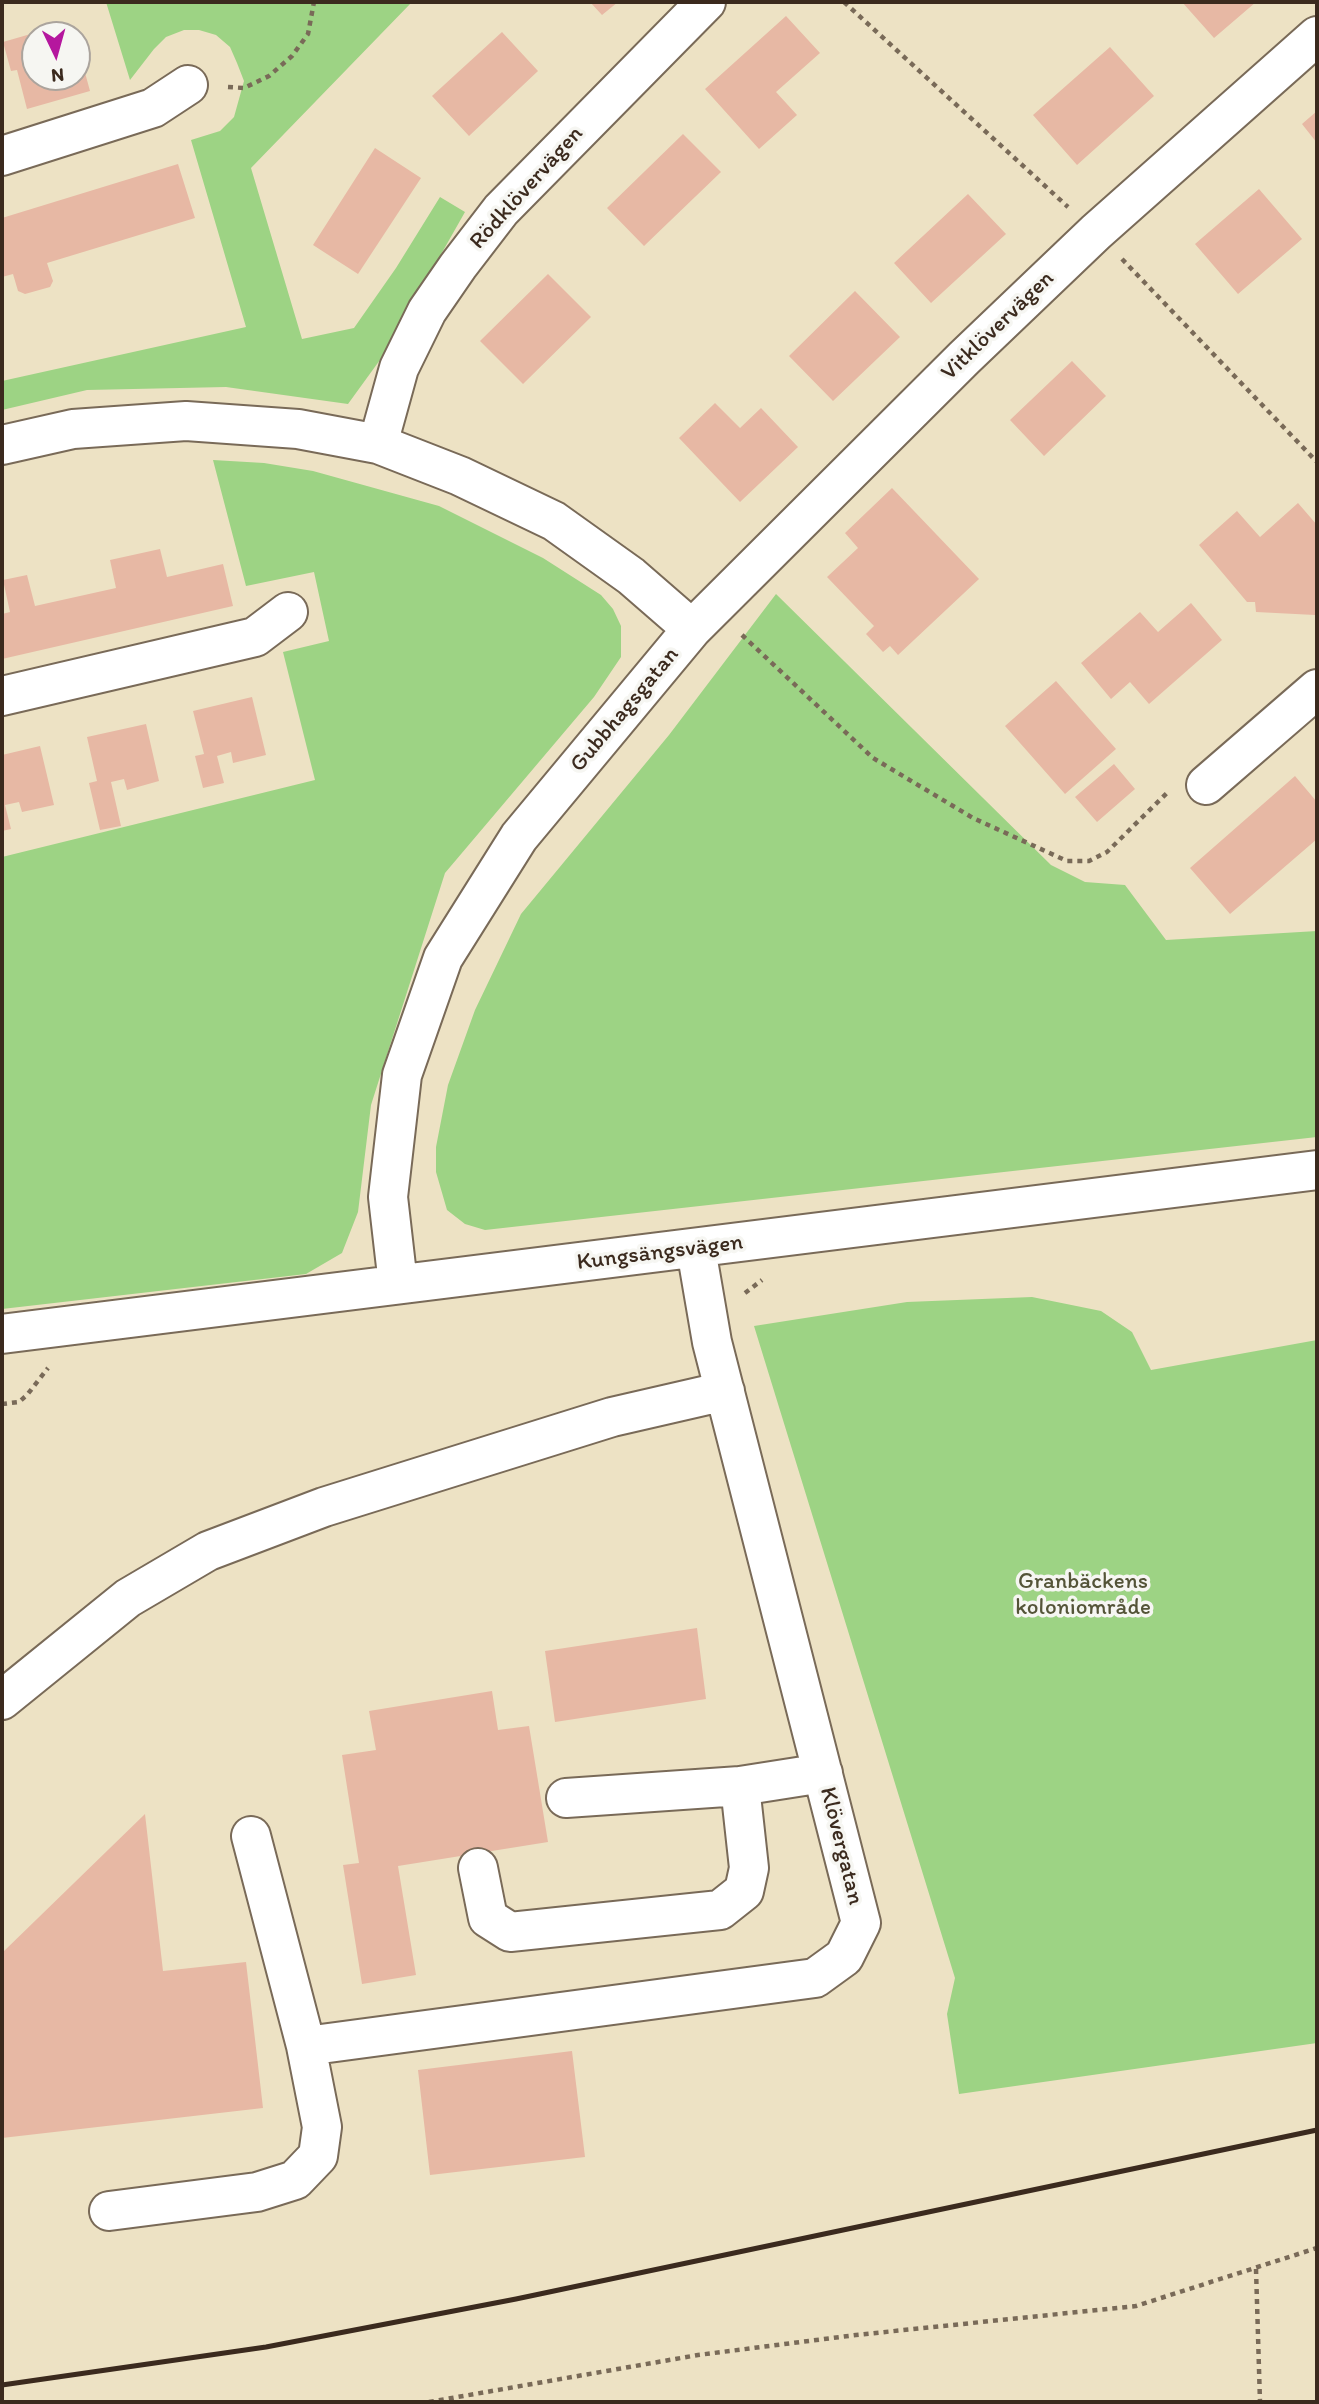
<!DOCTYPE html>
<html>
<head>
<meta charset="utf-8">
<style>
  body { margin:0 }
  #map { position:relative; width:1319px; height:2404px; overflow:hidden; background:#ede2c4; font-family:Itim,sans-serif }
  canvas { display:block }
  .frame { position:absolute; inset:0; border:4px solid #3b2a1e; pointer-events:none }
  .north { position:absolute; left:21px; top:21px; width:70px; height:70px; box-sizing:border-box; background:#f6f6f2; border:2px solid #aba49d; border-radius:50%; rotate:175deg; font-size:19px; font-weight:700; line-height:28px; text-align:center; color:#3b2a1e }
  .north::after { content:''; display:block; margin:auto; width:24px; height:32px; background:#b5179e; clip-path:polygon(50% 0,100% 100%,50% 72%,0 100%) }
</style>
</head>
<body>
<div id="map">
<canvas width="1319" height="2404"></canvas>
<div class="frame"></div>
<div class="north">N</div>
</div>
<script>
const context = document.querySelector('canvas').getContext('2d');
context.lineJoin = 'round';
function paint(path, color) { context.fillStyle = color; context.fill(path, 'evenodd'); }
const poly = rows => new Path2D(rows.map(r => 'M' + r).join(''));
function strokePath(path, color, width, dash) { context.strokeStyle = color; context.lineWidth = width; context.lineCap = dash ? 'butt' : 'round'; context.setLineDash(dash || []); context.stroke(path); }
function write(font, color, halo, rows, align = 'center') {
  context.font = font + ' Itim,sans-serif'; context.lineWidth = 7; context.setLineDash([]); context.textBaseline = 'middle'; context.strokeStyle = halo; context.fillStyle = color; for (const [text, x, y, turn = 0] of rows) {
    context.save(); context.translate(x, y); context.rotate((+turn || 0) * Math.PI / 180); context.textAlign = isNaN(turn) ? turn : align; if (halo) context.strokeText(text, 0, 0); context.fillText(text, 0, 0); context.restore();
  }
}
paint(poly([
  [106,2,412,2,251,168,302,339,354,328,396,268,440,197,465,212,385,353,348,404,226,387,87,390,2,410,2,381,246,327,191,140,220,131,234,117,244,81,237,63,230,47,216,35,199,30,184,30,166,37,154,49,130,80],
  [213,460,264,463,313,471,439,506,543,558,601,595,613,609,621,626,621,657,594,697,445,873,371,1105,358,1212,342,1253,306,1274,2,1309,2,857,315,780,283,652,329,641,314,572,246,586],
  [776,594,1051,865,1085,882,1125,885,1166,940,1317,931,1317,1137,485,1230,465,1224,447,1210,436,1172,436,1147,448,1085,475,1010,521,914,669,735],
  [1032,1297,1101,1311,1132,1332,1151,1370,1317,1340,1317,2043,959,2094,947,2014,955,1978,754,1326,907,1302]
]), '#9dd384');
paint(poly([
  [590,2,618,2,602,15],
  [1182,2,1256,2,1214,38],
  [786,16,820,53,776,92,797,115,759,149,705,89],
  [41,31,42,35,35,35,35,77,77,77,78,47,90,91,27,109,17,70,11,71,3,42],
  [502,32,538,71,469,136,432,96],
  [1110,47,1154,96,1077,165,1033,115],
  [1317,111,1317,143,1302,124],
  [683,134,721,172,644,246,607,208],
  [375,148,421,178,358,274,313,245],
  [178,164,195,218,47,263,53,281,50,287,25,294,18,291,13,274,2,277,2,218],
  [1259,189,1302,239,1238,294,1195,244],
  [968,194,1006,234,931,303,894,263],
  [548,274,591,317,523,384,480,341],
  [855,291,900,337,833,401,789,356],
  [1072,361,1106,396,1044,456,1010,420],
  [715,403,740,428,761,408,798,447,740,502,679,438],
  [892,488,979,579,898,655,890,646,883,652,866,634,874,626,827,577,858,548,845,533],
  [1298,503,1317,525,1315,615,1256,612,1255,602,1247,602,1199,545,1237,511,1260,537],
  [160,549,167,577,223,564,233,606,2,659,2,614,10,612,3,580,27,575,35,606,116,588,110,560],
  [1191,603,1222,640,1149,704,1130,682,1111,699,1081,663,1140,612,1158,632],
  [1056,681,1116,749,1065,794,1005,726],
  [252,697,266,755,233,763,231,752,217,756,224,783,203,788,195,756,204,754,193,711],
  [146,724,159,781,127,790,124,779,111,782,121,826,100,830,89,783,97,781,87,737],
  [40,746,54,805,22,812,19,802,5,805,11,829,2,831,2,755],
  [1114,764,1135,789,1097,822,1075,797],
  [1295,776,1317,802,1317,839,1230,914,1190,868],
  [697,1628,706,1699,555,1722,545,1651],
  [492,1691,498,1730,529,1726,548,1842,398,1866,416,1975,362,1984,343,1865,359,1863,342,1755,376,1750,369,1711],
  [145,1814,163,1971,246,1962,263,2108,2,2138,2,1953],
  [572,2051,585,2157,430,2175,418,2070]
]), '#e7b8a4');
const minor = poly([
  [2,156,153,108,188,85],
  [378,444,399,368,427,311,458,266,501,210,706,2],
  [2,445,73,429,186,421,298,429,378,444,460,476,554,521,631,576,692,629,519,837,443,958,402,1075,388,1197,398,1284],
  [692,629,964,358,1096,232,1317,36],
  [2,696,255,637,288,612],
  [1206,785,1317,689],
  [2,1334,1317,1170],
  [2,1700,128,1598,208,1551,324,1507,612,1417,725,1391],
  [566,1798,740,1786],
  [251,1836,306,2046,815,1978,844,1957,861,1923,712,1342,696,1249],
  [478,1868,488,1918,510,1932,720,1910,744,1891,749,1868,740,1786,823,1773],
  [109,2211,257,2192,295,2180,318,2156,322,2127,306,2046]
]);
strokePath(minor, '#796a58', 42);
strokePath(poly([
  [844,2,1068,207],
  [228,87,244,88,269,76,292,56,308,34,314,2],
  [1122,259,1317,462],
  [742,635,873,758,973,818,1067,861,1089,861,1107,852,1168,792],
  [745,1293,762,1280],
  [2,1404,19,1402,27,1395,48,1368],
  [1256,2269,1260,2402],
  [429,2402,698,2355,856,2335,1136,2306,1317,2248]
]), '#796a58', 4.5, [5, 5]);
strokePath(minor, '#fff', 38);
strokePath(poly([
  [2,2385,266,2347,516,2299,1317,2130]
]), '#3b2a1e', 5);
write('23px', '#3b2a1e', '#f6f6f2', [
  ["Rödklövervägen",527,188,-48],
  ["Vitklövervägen",998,326,-44],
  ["Gubbhagsgatan",625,710,-50],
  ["Kungsängsvägen",660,1253,-7],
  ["Klövergatan",841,1846,76]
]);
write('23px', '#545438', '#f6f6f2', [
  ["Granbäckens",1083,1582],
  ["koloniområde",1083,1608]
]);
</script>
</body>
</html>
